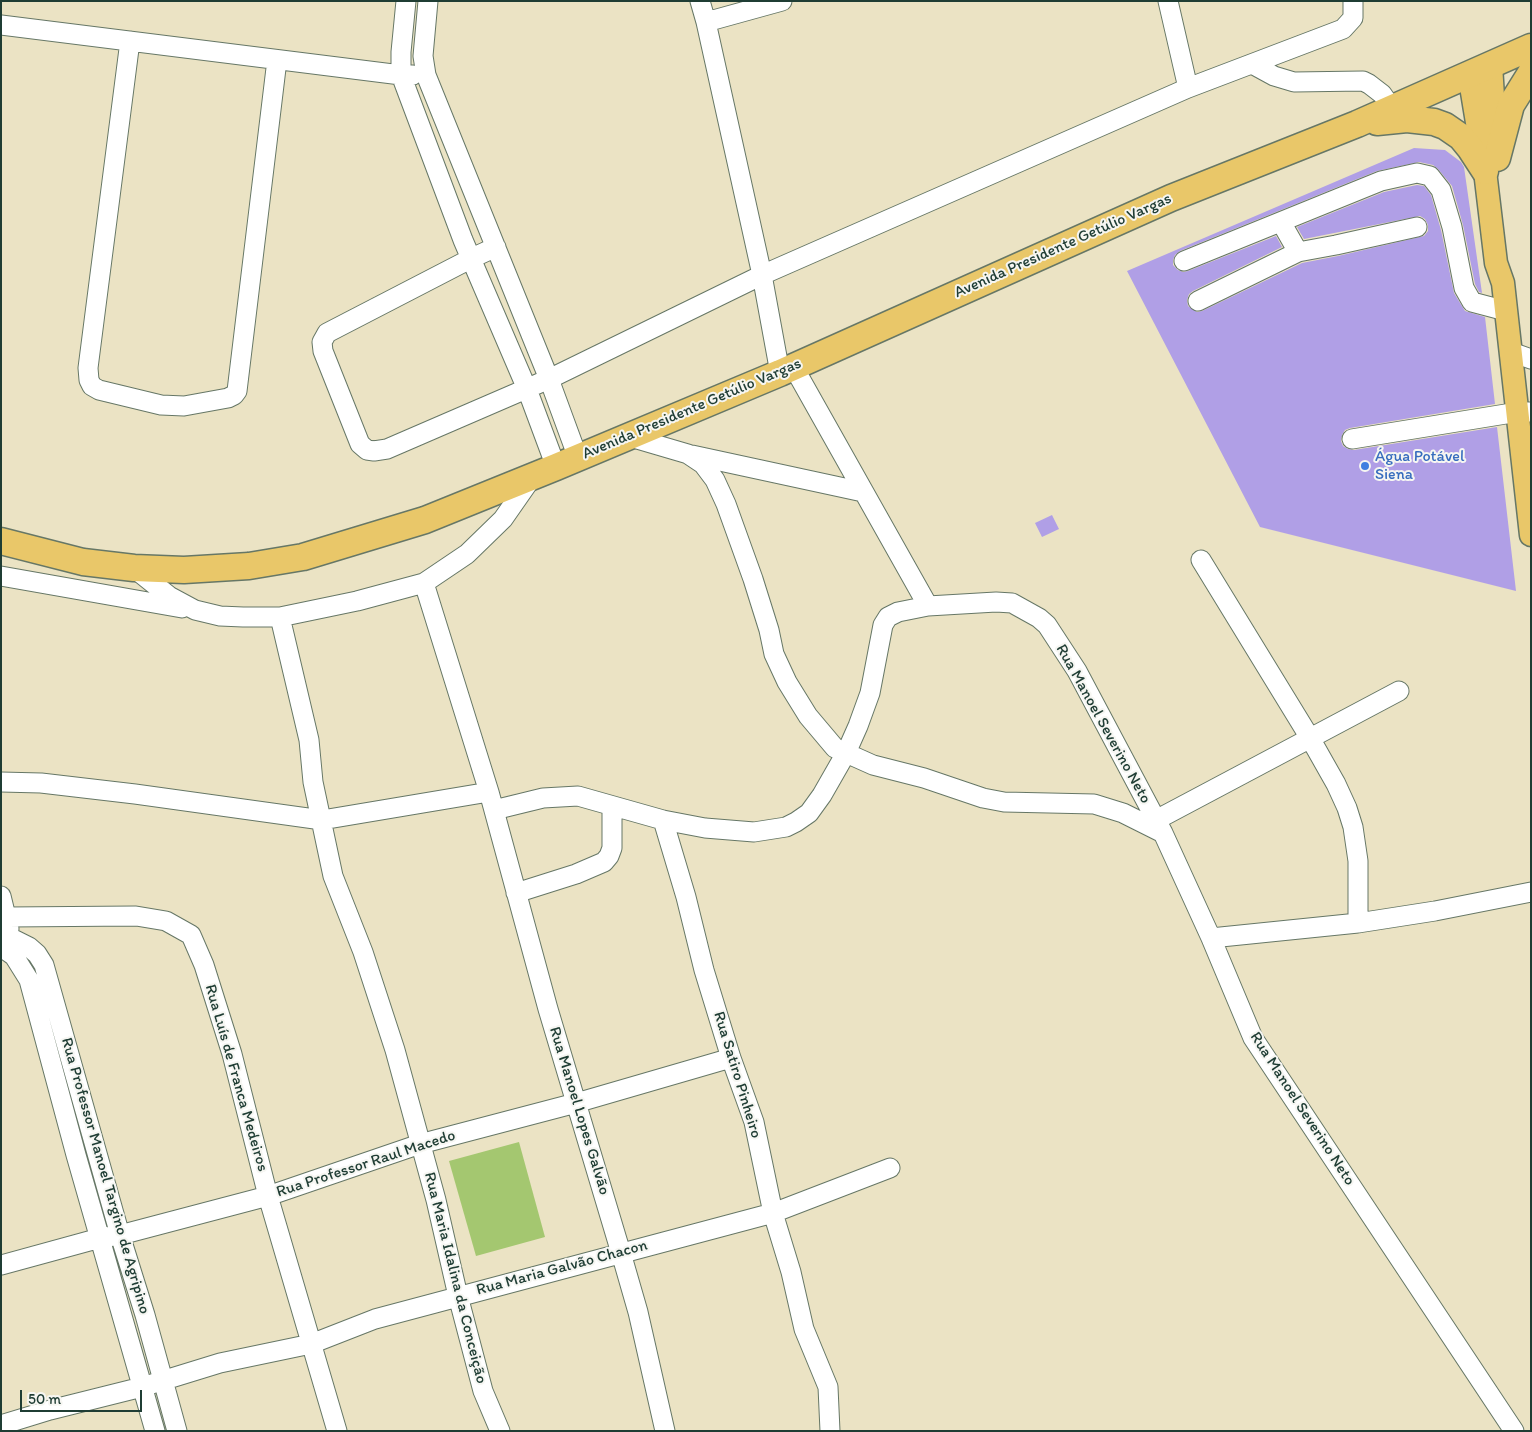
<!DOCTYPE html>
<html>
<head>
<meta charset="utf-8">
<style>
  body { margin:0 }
  #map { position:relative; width:1532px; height:1432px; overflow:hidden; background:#ebe3c4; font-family:Itim,sans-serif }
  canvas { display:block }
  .frame { position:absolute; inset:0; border:2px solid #1f3d34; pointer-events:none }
  .scale { position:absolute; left:20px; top:1390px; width:122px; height:22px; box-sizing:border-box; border:2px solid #1f3d34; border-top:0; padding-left:6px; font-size:15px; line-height:18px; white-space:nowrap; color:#1f3d34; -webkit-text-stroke:4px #f6f6f2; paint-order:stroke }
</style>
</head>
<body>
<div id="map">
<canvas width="1532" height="1432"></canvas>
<div class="frame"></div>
<div class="scale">50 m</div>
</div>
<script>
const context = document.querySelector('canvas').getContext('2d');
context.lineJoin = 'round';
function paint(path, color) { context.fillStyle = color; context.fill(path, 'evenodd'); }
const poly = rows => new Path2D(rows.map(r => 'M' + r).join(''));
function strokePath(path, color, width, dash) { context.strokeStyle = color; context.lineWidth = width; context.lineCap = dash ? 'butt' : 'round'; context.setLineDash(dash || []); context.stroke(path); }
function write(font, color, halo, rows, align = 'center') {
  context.font = font + ' Itim,sans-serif'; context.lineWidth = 4; context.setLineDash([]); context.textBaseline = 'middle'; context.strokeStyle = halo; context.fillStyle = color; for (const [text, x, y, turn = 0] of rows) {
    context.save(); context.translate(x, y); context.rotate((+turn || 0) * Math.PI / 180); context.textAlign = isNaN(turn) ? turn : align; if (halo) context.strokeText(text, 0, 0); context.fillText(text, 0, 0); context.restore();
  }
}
paint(poly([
  [519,1142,545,1237,476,1256,449,1161]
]), '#a4c770');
paint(poly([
  [1414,148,1445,150,1461,162,1464,167,1482,293,1479,292,1475,284,1463,225,1452,186,1438,169,1433,165,1419,162,1377,171,1180,251,1175,255,1173,260,1173,265,1178,270,1183,272,1188,271,1276,236,1282,247,1193,291,1189,294,1187,300,1188,306,1197,312,1202,311,1302,263,1338,256,1424,236,1428,231,1428,225,1425,219,1420,216,1304,239,1297,227,1384,192,1417,185,1424,186,1431,195,1441,230,1454,293,1465,311,1485,317,1495,404,1350,428,1345,430,1342,435,1341,441,1343,446,1348,449,1354,450,1497,427,1516,591,1260,527,1127,271],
  [1052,515,1059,529,1042,537,1035,523]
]), '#b09fe6');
const minor = poly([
  [406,1,401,52,401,75,463,240,527,389,556,467],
  [428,1,423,56,426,75,549,379,578,458],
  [700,1,706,22,762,275,780,373],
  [1168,1,1188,88],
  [706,22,782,1],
  [1,25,401,75,413,75],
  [130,41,88,368,89,380,92,386,99,390,161,405,184,406,228,398,234,395,237,391,277,60],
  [1252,64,1274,76,1294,82,1363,81,1369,84,1382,94,1392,108],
  [1281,222,1298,252,1336,245,1417,227],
  [496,247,472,258,327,333,322,342,323,351,360,444,367,450,374,451,387,449,549,379,762,275,1188,88,1343,29,1353,18,1353,1],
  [1184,261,1381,181,1417,173,1430,176,1441,190,1452,227,1464,288,1472,302,1506,311],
  [1198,301,1298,252],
  [1511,352,1531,359],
  [793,366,928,606],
  [630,437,688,454,703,464,715,480,726,504,753,579,769,630,774,654,787,682,808,716,835,748,873,765,924,778,983,798,1004,802,1094,804,1123,813,1163,833],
  [1352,439,1518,412,1531,412],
  [692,455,863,492],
  [1201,560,1310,738,1336,784,1347,808,1353,827,1358,861,1358,923],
  [134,568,169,596,195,610,220,616,243,617,280,617,309,740,313,782,333,876,363,952,395,1050,436,1200,458,1296,483,1391,500,1431],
  [1,576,182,608],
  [424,583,489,792,548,1009,621,1253,638,1312,665,1431],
  [280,617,357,601,424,583,467,554,503,519,533,476],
  [1,782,41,783,135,794,322,820,489,792],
  [494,810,543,798,578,796,663,820,705,828,754,832,786,827,796,822,809,813,822,795,846,753,858,726,870,693,883,625,888,617,898,612,928,606,996,602,1012,603,1039,618,1047,625,1077,671,1163,833,1211,938,1253,1038,1514,1431],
  [663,820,686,897,704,970,731,1058,754,1122,773,1213,791,1272,804,1329,828,1387,830,1431],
  [1156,820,1399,691],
  [516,893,576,874,604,862,609,856,612,848,612,806],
  [1,896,9,929],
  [7,917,136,916,166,921,191,935,204,965,232,1054,268,1196,337,1431],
  [1,935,11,938,29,947,37,954,44,965,120,1235,145,1315,177,1431],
  [1211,938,1358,923,1435,911,1531,892],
  [1,947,14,956,29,980,76,1155,155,1431],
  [1,1265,100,1238,120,1235,268,1196,420,1144,576,1103,731,1058],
  [1,1425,50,1410,142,1387,220,1363,311,1344,375,1319,773,1213,890,1168]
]);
const major = poly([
  [1491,65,1496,145],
  [1469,74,1485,171,1496,263,1503,283,1531,535]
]);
const highway = poly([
  [1377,122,1407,119,1434,122,1445,126,1461,137,1470,148,1485,171],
  [1497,158,1511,105,1531,73],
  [1,541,83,562,134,568,184,570,249,566,303,557,425,520,556,467,780,373,1171,198,1357,124,1531,47]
]);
strokePath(minor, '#676', 21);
strokePath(major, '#676', 25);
strokePath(highway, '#676', 29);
strokePath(minor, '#fff', 19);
strokePath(major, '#e9c769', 22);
strokePath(highway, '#e9c769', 26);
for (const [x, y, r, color] of [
  [1365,466,5,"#3f7fe0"]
]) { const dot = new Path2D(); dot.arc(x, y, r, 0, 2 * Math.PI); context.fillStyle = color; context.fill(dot); strokePath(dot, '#f6f6f2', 2); }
write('16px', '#1f3d34', '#f6f6f2', [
  ["Avenida Presidente Getúlio Vargas",1063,246,-24],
  ["Avenida Presidente Getúlio Vargas",692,409,-23],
  ["Rua Manoel Severino Neto",1103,724,61],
  ["Rua Satiro Pinheiro",737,1075,73],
  ["Rua Luís de Franca Medeiros",236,1078,74],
  ["Rua Manoel Severino Neto",1302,1109,57],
  ["Rua Manoel Lopes Galvão",579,1111,73],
  ["Rua Professor Raul Macedo",366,1164,-18],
  ["Rua Professor Manoel Targino de Agripino",105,1176,74],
  ["Rua Maria Galvão Chacon",562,1268,-15],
  ["Rua Maria Idalina da Conceição",455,1278,76]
]);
write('16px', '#366cbe', '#f6f6f2', [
  ["Água Potável",1375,457],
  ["Siena",1375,475]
], 'left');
</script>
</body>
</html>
